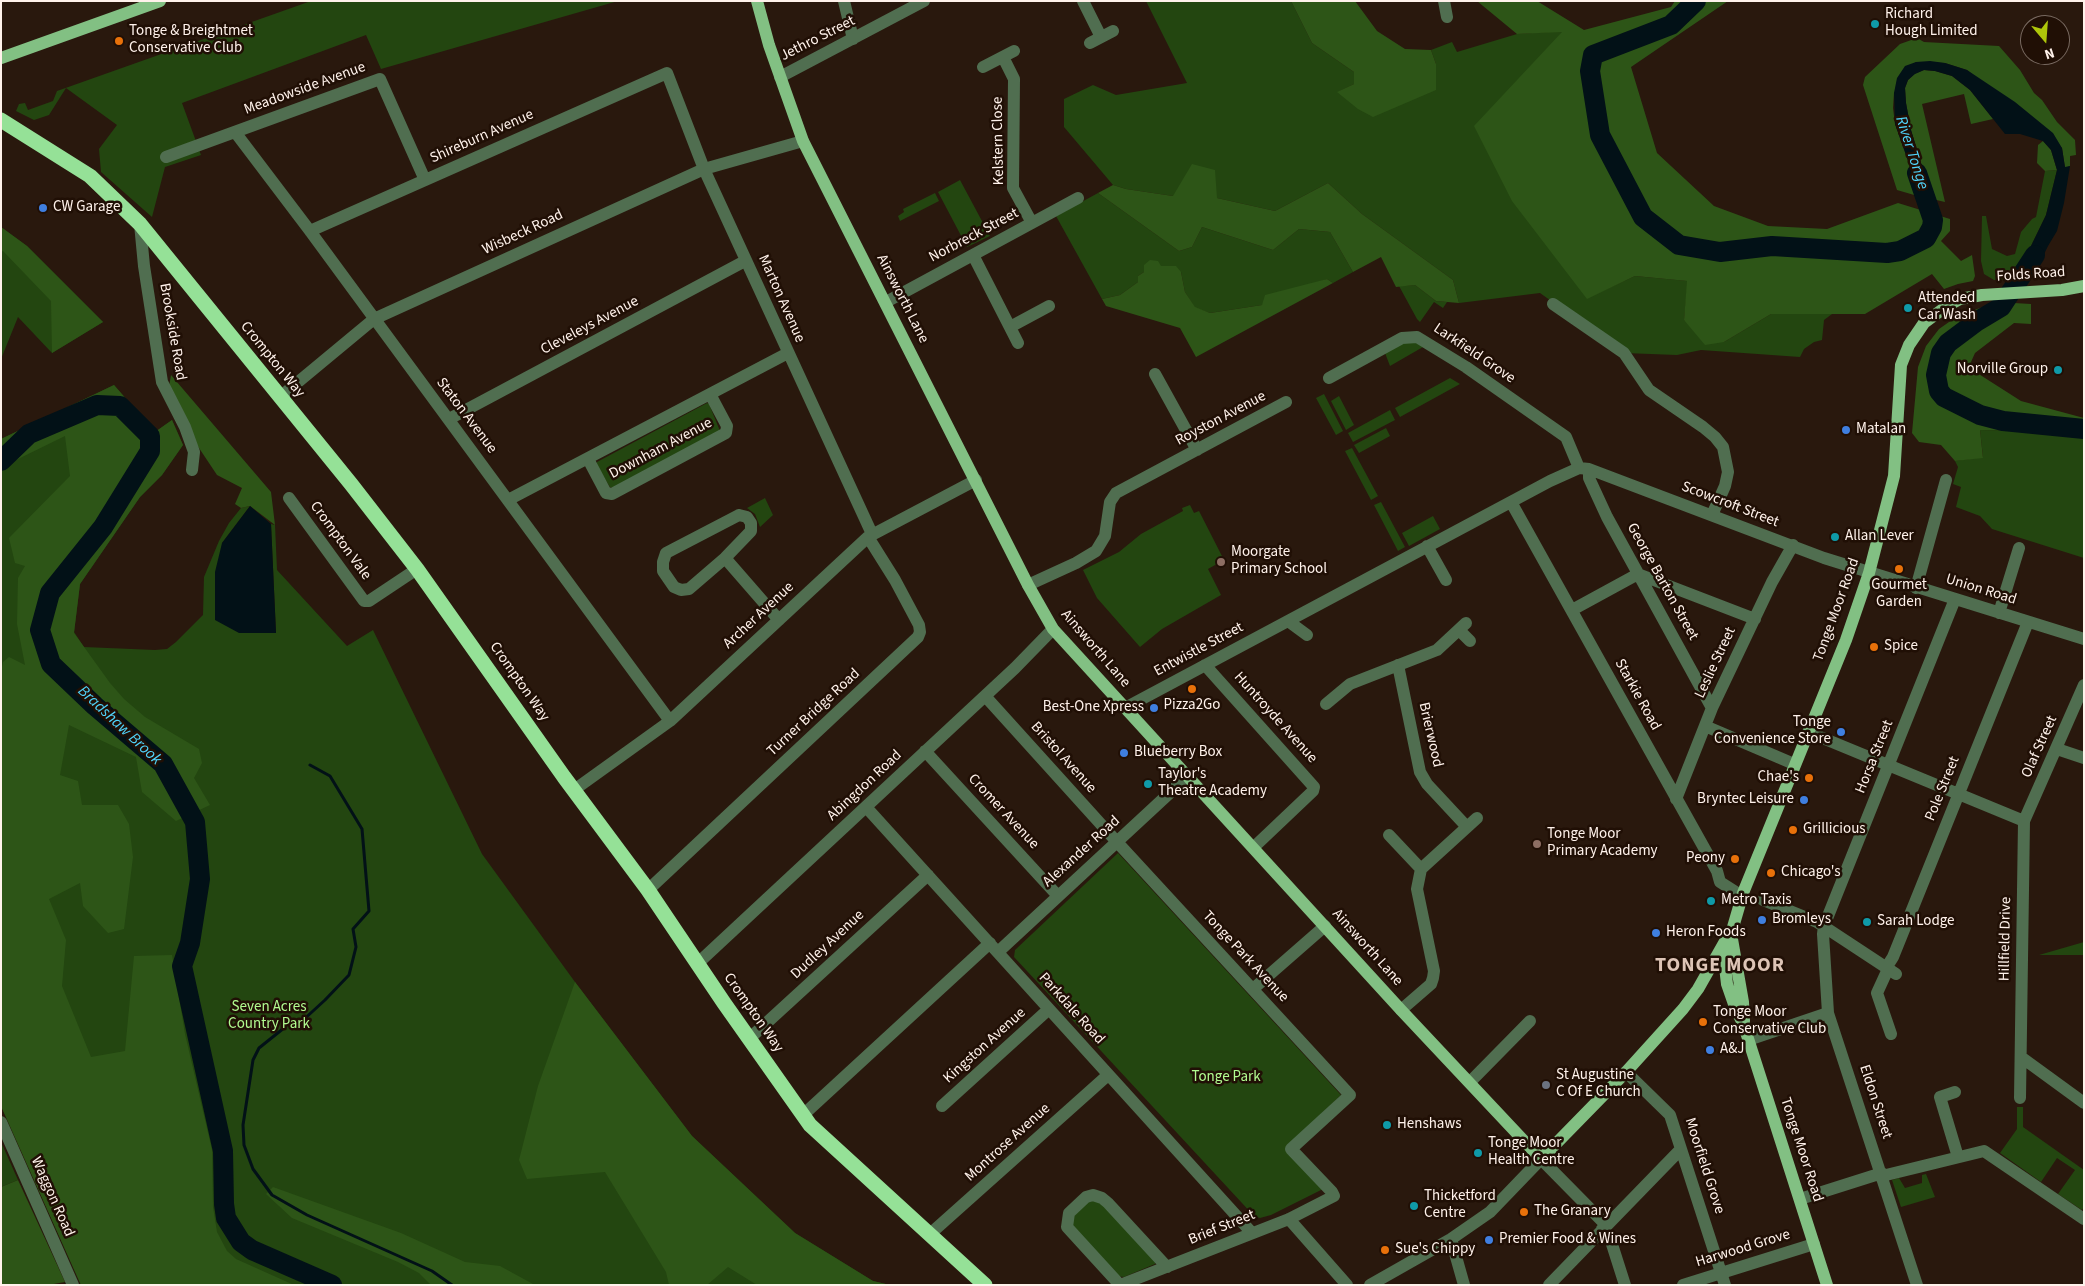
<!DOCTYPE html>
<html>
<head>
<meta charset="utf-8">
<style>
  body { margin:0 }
  #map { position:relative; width:2085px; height:1286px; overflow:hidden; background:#29180d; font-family:"Source Sans 3",sans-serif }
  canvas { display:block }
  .frame { position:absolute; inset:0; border:2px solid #fff2eb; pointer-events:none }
  .north { position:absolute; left:2020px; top:15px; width:50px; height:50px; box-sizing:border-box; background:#200f05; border:1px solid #796a61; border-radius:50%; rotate:162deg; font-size:14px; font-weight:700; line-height:20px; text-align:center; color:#fff2eb }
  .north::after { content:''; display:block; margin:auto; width:18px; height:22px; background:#aec60a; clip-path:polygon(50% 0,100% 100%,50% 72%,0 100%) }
</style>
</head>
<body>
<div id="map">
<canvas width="2085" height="1286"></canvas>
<div class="frame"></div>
<div class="north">N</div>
</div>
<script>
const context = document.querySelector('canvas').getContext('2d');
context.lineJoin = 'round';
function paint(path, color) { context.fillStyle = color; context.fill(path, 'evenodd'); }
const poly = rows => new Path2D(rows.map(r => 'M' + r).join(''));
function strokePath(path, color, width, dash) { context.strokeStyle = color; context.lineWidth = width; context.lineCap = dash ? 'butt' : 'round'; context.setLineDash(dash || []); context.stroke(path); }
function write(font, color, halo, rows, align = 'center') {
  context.font = font + ' "Source Sans 3",sans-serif'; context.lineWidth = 5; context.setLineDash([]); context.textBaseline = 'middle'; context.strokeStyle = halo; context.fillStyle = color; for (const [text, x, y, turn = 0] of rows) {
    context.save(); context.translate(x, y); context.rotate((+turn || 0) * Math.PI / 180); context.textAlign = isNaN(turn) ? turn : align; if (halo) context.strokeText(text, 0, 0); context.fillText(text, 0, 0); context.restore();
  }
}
paint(poly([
  [311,1,618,1,381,69,366,35,182,103,201,155,165,167,152,217,101,172,99,149,117,125,66,88,49,115,34,120,16,111,19,104,25,103,28,110,53,101,57,91],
  [1146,1,1291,1,1312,43,1354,72,1354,84,1338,92,1436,64,1431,50,1452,42,1457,52,1517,34,1563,31,1587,298,1635,276,1688,281,1684,320,1724,342,1771,314,1832,314,1824,320,1822,340,1814,342,1804,349,1800,357,1701,350,1677,355,1624,353,1540,293,1459,303,1453,280,1362,214,1328,183,1275,211,1217,198,1173,196,1126,189,1113,185,1064,127,1064,99,1093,85,1116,95,1187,83],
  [2057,170,2046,215,2015,279,1994,280,1984,274,1981,261,1982,216,1986,216,1992,249,2007,256,2015,254,2021,232,2032,219,2036,217,2045,171],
  [960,180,990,236,967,247,938,192],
  [935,193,939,201,900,221,898,216,904,212,903,209],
  [1098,193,1179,251,1192,247,1202,227,1273,250,1299,229,1330,232,1353,272,1333,283,1327,279,1262,305,1210,313,1195,308,1185,292,1181,272,1144,272,1138,276,1138,282,1120,295,1102,299,1056,216],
  [1,227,27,246,103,322,52,353,18,317,1,359],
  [1415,285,1436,301,1447,302,1443,308,1434,302,1420,322,1417,319,1399,286],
  [1413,341,1423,347,1390,366,1385,353,1403,342],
  [1450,378,1460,384,1400,417,1395,408],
  [114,385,155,432,172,420,183,445,162,475,140,497,80,584,74,632,84,647,155,650,167,649,176,642,203,615,204,577,219,541,229,523,241,508,250,506,222,543,276,633,271,524,275,525,277,570,347,646,373,630,482,854,575,982,692,1136,795,1233,873,1281,890,1285,81,1285,1,1106,1,439],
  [1324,394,1343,431,1336,435,1316,398],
  [1339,396,1354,425,1346,430,1331,401],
  [707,403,709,404,720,431,613,488,610,487,596,465,597,462],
  [1390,410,1395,420,1353,442,1348,433],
  [1386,428,1390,436,1359,453,1354,445],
  [1980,430,2063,431,2084,439,2084,558,1992,529,1980,516,1956,507,1961,487,1953,484,1958,467,1955,461,1983,457],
  [1352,448,1378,496,1371,500,1345,451],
  [765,498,773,515,760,527,755,514,747,508],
  [1381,502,1405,547,1398,551,1374,505],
  [1190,505,1194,513,1199,511,1224,560,1208,569,1221,595,1162,629,1140,647,1097,598,1083,570,1119,552,1141,534,1183,511,1182,508],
  [1433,516,1440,529,1409,546,1402,533],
  [1118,853,1341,1095,1286,1148,1325,1188,1271,1215,1260,1218,1254,1216,1014,957,1015,950],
  [2084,942,2084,955,2039,955],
  [2017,1107,2023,1107,2023,1127,2084,1170,2084,1207,2082,1210,2058,1194,2075,1170,2057,1158,2041,1182,2000,1153,2017,1129],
  [1,1142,18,1180,1,1187],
  [1926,1174,1935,1197,1901,1207,1892,1180,1899,1178,1905,1188,1922,1183,1922,1175],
  [1099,1200,1156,1262,1155,1264,1124,1277,1116,1276,1071,1228,1073,1214,1087,1202]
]), '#234610');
paint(poly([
  [1291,1,1355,1,1377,31,1405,49,1431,50,1436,64,1436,90,1373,117,1358,109,1337,92,1354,84,1354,72,1312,43],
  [1477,1,1537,1,1584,30,1671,7,1675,1,1728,1,1631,67,1657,153,1714,206,1768,226,1827,229,1898,203,1950,219,1950,231,1941,241,1961,261,1972,255,1975,276,1973,281,1958,284,1944,289,1932,274,1865,314,1771,314,1724,342,1705,345,1684,320,1687,281,1635,276,1587,299,1512,201,1474,126,1562,32,1517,34],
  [1917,38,1924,42,1999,46,2020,70,2034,93,2042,100,2057,122,2075,140,2076,155,2070,156,2070,166,2065,168,2062,148,1967,70,1945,63,1916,62,1894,93,1893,108,1895,124,1921,197,1897,190,1863,85,1865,77,1900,44],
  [1924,70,1935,71,1952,76,1970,90,1993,119,1971,124,1964,94,1922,104,1945,202,1932,199,1911,130,1906,103,1905,88,1908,80,1914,74],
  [2043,141,2051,150,2057,170,2045,171,2037,163,2038,145],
  [1192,164,1215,170,1217,198,1275,211,1328,183,1362,214,1453,280,1459,303,1436,301,1415,285,1396,287,1381,257,1353,272,1330,232,1299,229,1273,250,1202,227,1192,247,1179,251,1098,193,1113,185,1126,189,1173,196],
  [1,227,27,246,103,322,52,353,51,301,3,251,1,252],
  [1150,260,1158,261,1161,266,1176,266,1181,272,1185,292,1195,307,1210,313,1262,305,1265,295,1327,279,1333,283,1196,357,1180,328,1106,306,1102,299,1120,295,1138,282,1138,276,1144,272,1144,265],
  [2014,303,2031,304,2031,324,2014,323,1975,353,1971,362,1974,371,2021,401,2084,418,2084,439,2063,431,1980,430,1983,458,1955,461,1941,445,1919,442,1912,433,1918,367,1926,346,1939,329,1959,315,1983,307],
  [171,375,271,492,275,525,250,506,241,508,235,504,242,488,217,475,185,427,168,393],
  [114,385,155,432,172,420,183,445,162,475,140,497,80,584,74,633,110,683,124,699,145,717,199,749,202,763,194,778,210,805,176,821,142,792,136,757,69,725,60,775,78,781,82,805,118,805,129,824,133,857,124,929,108,933,83,906,80,883,49,899,66,940,62,986,91,1057,125,1051,134,956,172,955,185,1034,212,1150,213,1207,217,1232,227,1251,236,1259,294,1285,81,1285,1,1106,1,671,3,662,9,657,25,665,17,624,18,578,25,566,15,563,9,538,70,476,65,436,16,460,1,445,1,439],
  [575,982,692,1136,795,1233,873,1281,890,1285,757,1285,728,1267,707,1285,669,1285,666,1272,605,1172,527,1179,519,1160,538,1086],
  [18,1180,65,1282,48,1285,1,1285,1,1187],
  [273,1187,401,1233,465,1262,500,1266,533,1284,542,1285,431,1285,419,1273,398,1262,292,1218,266,1194]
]), '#2d5517');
paint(poly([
  [1930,61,1945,63,1967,70,2015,102,2053,133,2062,148,2065,167,2070,166,2064,203,2057,231,2048,246,2033,277,2015,279,2046,215,2057,170,2051,150,2043,141,2020,134,2005,134,1970,90,1952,76,1935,71,1924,70,1915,74,1908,80,1905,88,1906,103,1911,130,1932,199,1921,197,1895,124,1894,93,1897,78,1905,66,1916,62],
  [250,506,271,524,276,633,239,633,215,620,215,572,222,543]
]), '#021117');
strokePath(poly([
  [296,1024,301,1022,325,1000,349,975,356,947,353,929,369,911,362,829,330,776,310,765],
  [284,1028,259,1048,253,1060,243,1125,244,1145,253,1169,272,1195,307,1215,432,1271,452,1285]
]), '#021117', 3);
strokePath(poly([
  [1696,1,1671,25,1593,55,1590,71,1600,135,1643,217,1679,245,1720,252,1772,246,1887,253,1900,251,1926,238,1932,227,1933,220,1917,173],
  [2035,255,2001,307,1976,322,1948,343,1941,353,1936,375,1939,391,1944,397,1980,415,2003,421,2084,429],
  [1,461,29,434,97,405,120,406,150,436,150,451,103,527,50,593,40,630,51,664,95,706,163,764,195,822,200,879,190,943,182,966,223,1151,224,1204,226,1218,241,1242,252,1250,332,1285]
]), '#021117', 20);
strokePath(poly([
  [844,1,853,39],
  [1083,1,1101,37],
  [1444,1,1447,17],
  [1090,43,1113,31],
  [1003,57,1014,79,1013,188,1032,223],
  [983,67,1014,51],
  [780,77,924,1],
  [235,132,310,231,670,721],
  [166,157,380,79,425,180],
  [140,224,144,266,162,382,185,427,194,452,192,470],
  [310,231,667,73,704,169,872,534],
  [973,255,1018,343],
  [886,302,1078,198],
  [1553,304,1624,353,1649,390,1703,427,1715,437,1723,447,1728,472,1725,486,1712,515],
  [1010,327,1049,306],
  [1155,374,1197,450],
  [1329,378,1402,338,1417,337,1466,367,1566,437,1579,468],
  [280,397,374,319,704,169,803,141],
  [449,419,745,261],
  [588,459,606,493,612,494,726,433,727,426,710,394],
  [1589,469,1589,478,1607,517,1712,708],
  [289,498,364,601,369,601,417,569],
  [508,500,788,353],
  [1511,502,1717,871,1720,882,1742,896],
  [739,515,747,517,751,523,751,531,725,558,689,589,681,590,674,587,663,571,663,562,666,553,739,515],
  [1427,546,1446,580],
  [725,558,779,620],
  [1028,585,1076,563,1096,551,1105,536,1110,502,1116,493,1286,402],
  [1916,588,1946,480],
  [1572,610,1638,574,1755,619],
  [1999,613,2019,548],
  [1288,621,1307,635],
  [1459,630,1470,641],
  [1205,665,1314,787,1313,791,1254,847],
  [1398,665,1420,772,1427,784,1467,827],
  [985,696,1117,842,1350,1095,1291,1149,1332,1192,1334,1196,1289,1219,1120,1285],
  [1326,704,1350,684,1437,650,1466,623],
  [1125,708,1550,481,1579,468,1589,469,1824,558,2084,639],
  [1705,726,1794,764],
  [1808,732,2024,821],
  [2057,749,2084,758],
  [925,751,1058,896],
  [574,790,670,721,868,537,976,480],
  [1676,799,1712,708,1772,582,1793,545],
  [866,807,1252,1233],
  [1389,835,1421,869],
  [648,890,918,637,920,632,919,625,895,580,868,537],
  [1763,900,1817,922,1896,974],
  [998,952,1188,776],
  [697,964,1015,668,1053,629],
  [1886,968,1893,957,2028,622],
  [1888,969,1877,993,1891,1034],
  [1253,989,1325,926],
  [1401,1010,1431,984,1433,978,1434,971,1417,889,1421,869,1477,818],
  [750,1038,928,875],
  [1748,1040,1828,1013],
  [2021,1057,2084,1103],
  [1626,1072,1670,1115,1725,1285],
  [1470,1082,1530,1021],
  [1955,1092,1940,1097,1958,1157],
  [2020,1098,2024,821,2084,685],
  [942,1106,1049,1009],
  [803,1115,990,943],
  [1,1122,73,1285],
  [1882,1176,1984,1151,2084,1219],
  [1800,1199,1882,1173],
  [1289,1219,1347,1285],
  [1602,1229,1610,1238,1625,1285],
  [930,1234,1108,1075],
  [1451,1239,1464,1285],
  [1120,1285,1067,1227,1069,1213,1086,1197,1093,1195,1102,1198,1108,1203,1167,1267],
  [1370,1285,1451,1239,1490,1212,1541,1159,1606,1225],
  [1549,1285,1681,1149],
  [1683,1285,1814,1244],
  [1917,1285,1828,1013,1823,934,1824,926,1955,599]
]), '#506e50', 12);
strokePath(poly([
  [757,1,769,45,803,141,1028,585,1053,629,1401,1010,1541,1159,1626,1072,1683,1009,1698,989,1732,929],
  [1,58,160,1],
  [1732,939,1743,1002,1744,1021],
  [1827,1285,1744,1026,1735,1007,1727,984,1724,958,1743,893,1846,640,1869,573,1894,476,1901,365,1909,345,1924,323,1947,306,1960,299,1982,295,2062,290,2084,286]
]), '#82c083', 12);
strokePath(poly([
  [1,120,90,176,140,224,351,484,417,569,564,777,648,890,724,1003,810,1125,985,1285]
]), '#95e197', 15);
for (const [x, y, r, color] of [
  [1875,24,5,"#0f9aa8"],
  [119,41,5,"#e8710a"],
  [43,208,5,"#3f7fe0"],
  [1908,308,5,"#0f9aa8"],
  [2058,370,5,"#0f9aa8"],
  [1846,430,5,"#3f7fe0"],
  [1835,537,5,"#0f9aa8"],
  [1221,562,5,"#8d6e63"],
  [1899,569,5,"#e8710a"],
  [1874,647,5,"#e8710a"],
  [1192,689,5,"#e8710a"],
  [1154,708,5,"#3f7fe0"],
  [1841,732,5,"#3f7fe0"],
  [1124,753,5,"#3f7fe0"],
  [1809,778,5,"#e8710a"],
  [1148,784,5,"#0f9aa8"],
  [1804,800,5,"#3f7fe0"],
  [1793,830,5,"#e8710a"],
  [1537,844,5,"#8d6e63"],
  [1735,859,5,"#e8710a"],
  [1771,873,5,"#e8710a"],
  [1711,901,5,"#0f9aa8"],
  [1762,920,5,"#3f7fe0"],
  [1867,922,5,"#0f9aa8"],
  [1656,933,5,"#3f7fe0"],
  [1703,1022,5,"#e8710a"],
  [1710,1050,5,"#3f7fe0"],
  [1546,1085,5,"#6b7280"],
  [1387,1125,5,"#0f9aa8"],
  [1478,1153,5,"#0f9aa8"],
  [1414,1206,5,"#0f9aa8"],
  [1524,1212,5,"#e8710a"],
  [1489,1240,5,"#3f7fe0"],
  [1385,1250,5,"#e8710a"]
]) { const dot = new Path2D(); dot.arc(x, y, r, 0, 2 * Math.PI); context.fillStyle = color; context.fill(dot); strokePath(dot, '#200f05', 2); }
write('15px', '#fff2eb', '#200f05', [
  ["Richard",1885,15],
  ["Hough Limited",1885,32],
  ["Tonge & Breightmet",129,32],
  ["Conservative Club",129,49],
  ["CW Garage",53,208],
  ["Attended",1918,299],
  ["Car Wash",1918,316],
  ["Norville Group",2048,370,"right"],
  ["Matalan",1856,430],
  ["Allan Lever",1845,537],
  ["Moorgate",1231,553],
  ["Primary School",1231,570],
  ["Gourmet",1899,586,"center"],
  ["Garden",1899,603,"center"],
  ["Spice",1884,647],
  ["Pizza2Go",1192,706,"center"],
  ["Best-One Xpress",1144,708,"right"],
  ["Tonge",1831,723,"right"],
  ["Convenience Store",1831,740,"right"],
  ["Blueberry Box",1134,753],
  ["Taylor's",1158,775],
  ["Theatre Academy",1158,792],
  ["Chae's",1799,778,"right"],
  ["Bryntec Leisure",1794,800,"right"],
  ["Grillicious",1803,830],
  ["Tonge Moor",1547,835],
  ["Primary Academy",1547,852],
  ["Peony",1725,859,"right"],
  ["Chicago's",1781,873],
  ["Metro Taxis",1721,901],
  ["Bromleys",1772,920],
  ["Sarah Lodge",1877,922],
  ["Heron Foods",1666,933],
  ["Tonge Moor",1713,1013],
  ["Conservative Club",1713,1030],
  ["A&J",1720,1050],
  ["St Augustine",1556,1076],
  ["C Of E Church",1556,1093],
  ["Henshaws",1397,1125],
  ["Tonge Moor",1488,1144],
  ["Health Centre",1488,1161],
  ["Thicketford",1424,1197],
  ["Centre",1424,1214],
  ["The Granary",1534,1212],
  ["Premier Food & Wines",1499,1240],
  ["Sue's Chippy",1395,1250]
], 'left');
write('15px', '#fff2eb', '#200f05', [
  ["Jethro Street",818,39,-27],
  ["Meadowside Avenue",305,89,-20],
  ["Shireburn Avenue",482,137,-24],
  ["Kelstern Close",999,141,-91],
  ["Wisbeck Road",523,233,-25],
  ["Norbreck Street",974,236,-28],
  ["Folds Road",2031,275,-4],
  ["Marton Avenue",781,299,66],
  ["Ainsworth Lane",902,299,63],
  ["Cleveleys Avenue",590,326,-28],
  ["Brookside Road",172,332,80],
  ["Larkfield Grove",1474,354,34],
  ["Crompton Way",272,360,51],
  ["Staton Avenue",466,416,53],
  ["Royston Avenue",1221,419,-28],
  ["Downham Avenue",661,449,-28],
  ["Scowcroft Street",1730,505,21],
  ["Crompton Vale",340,541,54],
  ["George Barton Street",1662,582,61],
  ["Union Road",1981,590,17],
  ["Tonge Moor Road",1837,610,-70],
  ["Archer Avenue",759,616,-43],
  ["Ainsworth Lane",1095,649,49],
  ["Entwistle Street",1199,650,-28],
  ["Leslie Street",1716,663,-65],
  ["Crompton Way",519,682,55],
  ["Starkie Road",1637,695,61],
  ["Turner Bridge Road",814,713,-43],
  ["Huntroyde Avenue",1275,718,48],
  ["Brierwood",1430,735,77],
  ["Olaf Street",2040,747,-66],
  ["Horsa Street",1875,757,-68],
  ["Bristol Avenue",1063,758,48],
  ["Abingdon Road",865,786,-43],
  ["Pole Street",1943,789,-68],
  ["Cromer Avenue",1003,812,47],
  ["Alexander Road",1082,852,-42],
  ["Hillfield Drive",2006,939,-89],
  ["Dudley Avenue",828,945,-43],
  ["Ainsworth Lane",1367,948,48],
  ["Tonge Park Avenue",1245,957,47],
  ["Parkdale Road",1071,1009,48],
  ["Crompton Way",753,1013,55],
  ["Kingston Avenue",985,1046,-42],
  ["Eldon Street",1875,1102,72],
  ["Montrose Avenue",1008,1143,-42],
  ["Tonge Moor Road",1801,1150,72],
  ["Moorfield Grove",1704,1166,72],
  ["Waggon Road",52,1197,66],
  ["Brief Street",1222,1228,-22],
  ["Harwood Grove",1743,1249,-17]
]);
write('15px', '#b1fb90', '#200f05', [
  ["Seven Acres",269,1008],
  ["Country Park",269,1025],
  ["Tonge Park",1226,1078]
]);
write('italic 16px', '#50d4fb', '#200f05', [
  ["River Tonge",1911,153,72],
  ["Bradshaw Brook",119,726,43]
]);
context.letterSpacing = '1px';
write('bold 20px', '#ddc4b6', '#200f05', [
  ["TONGE MOOR",1720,967]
]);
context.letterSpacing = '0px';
</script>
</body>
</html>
